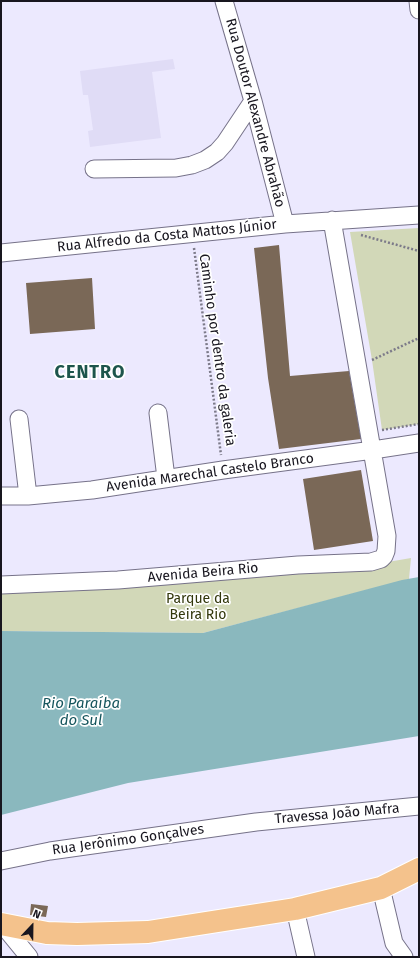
<!DOCTYPE html>
<html>
<head>
<meta charset="utf-8">
<style>
  body { margin:0 }
  #map { position:relative; width:420px; height:958px; overflow:hidden; background:#ece9fe; font-family:"Fira Sans",sans-serif }
  canvas { display:block }
  .frame { position:absolute; inset:0; border:2px solid #18161f; pointer-events:none }
  .north { position:absolute; left:12px; top:906px; width:40px; height:40px; -webkit-text-stroke:3px #fff; paint-order:stroke; rotate:22deg; font-size:11px; font-weight:700; line-height:16px; text-align:center; color:#18161f }
  .north::after { content:''; display:block; margin:auto; width:14px; height:18px; background:#18161f; clip-path:polygon(50% 0,100% 100%,50% 72%,0 100%) }
</style>
</head>
<body>
<div id="map">
<canvas width="420" height="958"></canvas>
<div class="frame"></div>
<div class="north">N</div>
</div>
<script>
const context = document.querySelector('canvas').getContext('2d');
context.lineJoin = 'round';
function paint(path, color) { context.fillStyle = color; context.fill(path, 'evenodd'); }
const poly = rows => new Path2D(rows.map(r => 'M' + r).join(''));
function strokePath(path, color, width, dash) { context.strokeStyle = color; context.lineWidth = width; context.lineCap = dash ? 'butt' : 'round'; context.setLineDash(dash || []); context.stroke(path); }
function write(font, color, halo, rows, align = 'center') {
  context.font = font + ' "Fira Sans",sans-serif'; context.lineWidth = 3.5; context.setLineDash([]); context.textBaseline = 'middle'; context.strokeStyle = halo; context.fillStyle = color; for (const [text, x, y, turn = 0] of rows) {
    context.save(); context.translate(x, y); context.rotate((+turn || 0) * Math.PI / 180); context.textAlign = isNaN(turn) ? turn : align; if (halo) context.strokeText(text, 0, 0); context.fillText(text, 0, 0); context.restore();
  }
}
paint(poly([
  [173,59,175,69,152,72,161,138,90,147,88,131,93,130,88,95,83,95,80,71]
]), '#e0dcf6');
paint(poly([
  [419,228,419,424,382,430,372,360,350,232],
  [411,558,409,579,203,633,1,631,1,590,382,563]
]), '#d2d8b8');
paint(poly([
  [419,577,419,736,128,783,1,815,1,631,203,633,402,580]
]), '#8ab8be');
paint(poly([
  [279,245,290,376,349,371,361,439,279,449,268,378,254,248],
  [92,278,95,329,30,334,26,283],
  [361,470,373,541,314,550,303,479],
  [31,904,48,906,46,917,30,915]
]), '#7a6857');
const minor = poly([
  [224,1,253,101,285,224],
  [418,1,419,10],
  [94,169,176,168,192,165,205,160,217,152,225,143,253,101],
  [1,253,285,224,419,215],
  [158,413,166,478],
  [19,419,28,496],
  [1,496,28,496,92,490,223,470,373,450,419,443],
  [1,585,118,580,298,565,371,562,381,559,384,556,386,551,387,536,332,220],
  [1,861,50,851,256,822,419,806],
  [381,888,394,943,404,957],
  [295,909,306,957],
  [2,924,29,957]
]);
const major = poly([
  [1,924,47,933,77,934,148,932,295,909,381,888,419,869]
]);
strokePath(minor, '#767289', 19);
strokePath(major, '#fff', 24);
strokePath(poly([
  [361,235,419,251],
  [194,248,221,455],
  [372,360,419,338],
  [382,430,419,424]
]), '#7c7a89', 2.5, [2, 2]);
strokePath(minor, '#fff', 17);
strokePath(major, '#f4c28c', 22);
write('14px', '#18161f', '#fff', [
  ["Rua Doutor Alexandre Abrahão",255,113,75],
  ["Rua Alfredo da Costa Mattos Júnior",167,236,-6],
  ["Caminho por dentro da galeria",217,350,82],
  ["Avenida Marechal Castelo Branco",210,473,-8],
  ["Avenida Beira Rio",203,573,-5],
  ["Travessa João Mafra",337,814,-5],
  ["Rua Jerônimo Gonçalves",128,840,-8]
]);
write('14px', '#32370b', '#fff', [
  ["Parque da",198,599],
  ["Beira Rio",198,615]
]);
write('italic 15px', '#15555d', '#fff', [
  ["Rio Paraíba",81,704],
  ["do Sul",81,721]
]);
context.letterSpacing = '1px';
write('bold 18px', '#1d554c', '#fff', [
  ["CENTRO",90,373]
]);
context.letterSpacing = '0px';
</script>
</body>
</html>
